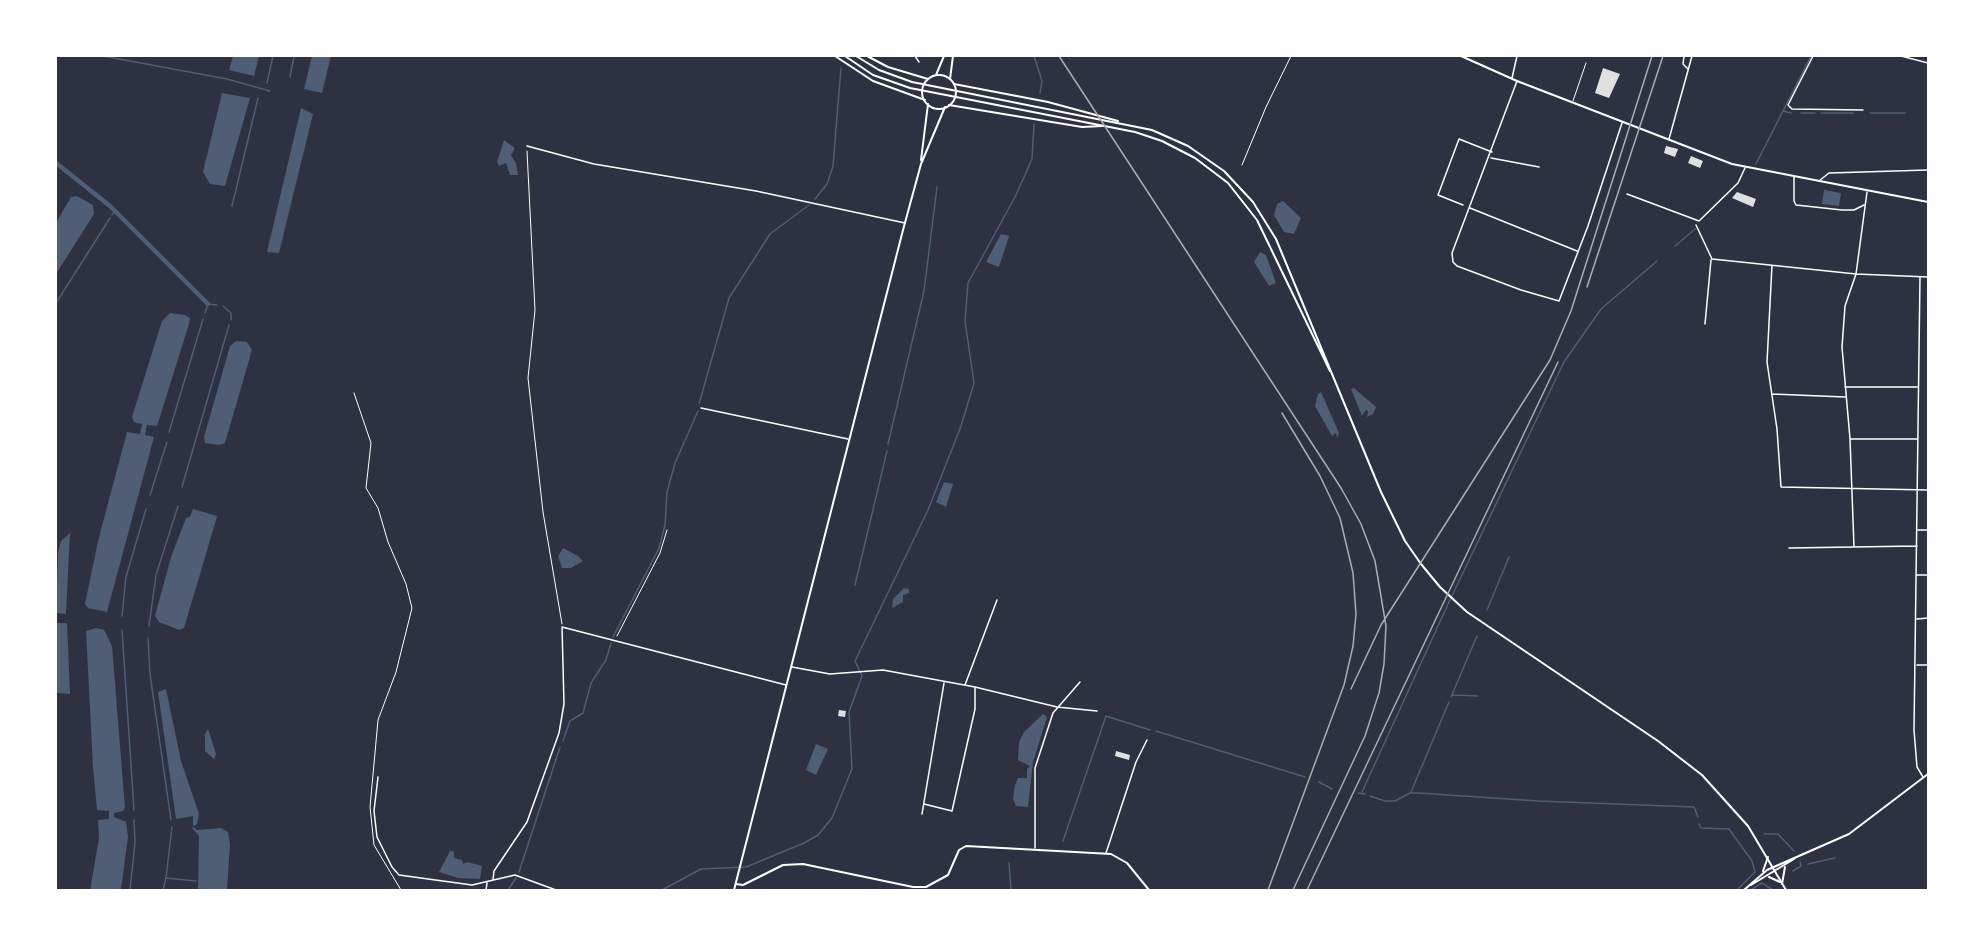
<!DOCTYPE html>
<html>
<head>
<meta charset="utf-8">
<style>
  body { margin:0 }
  #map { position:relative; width:1984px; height:946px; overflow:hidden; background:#2d3142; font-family:"Fira Sans",sans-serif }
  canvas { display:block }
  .frame { position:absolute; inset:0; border:57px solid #fff; pointer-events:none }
</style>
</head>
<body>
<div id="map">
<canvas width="1984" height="946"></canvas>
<div class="frame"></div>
</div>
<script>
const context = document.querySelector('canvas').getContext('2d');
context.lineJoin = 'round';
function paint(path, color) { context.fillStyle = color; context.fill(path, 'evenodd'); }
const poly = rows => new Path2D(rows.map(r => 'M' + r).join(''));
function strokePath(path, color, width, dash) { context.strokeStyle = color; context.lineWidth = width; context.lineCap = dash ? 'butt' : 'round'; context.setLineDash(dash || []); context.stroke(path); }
paint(poly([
  [233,56,259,56,254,76,229,70],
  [312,56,331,56,322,93,304,89],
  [222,93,250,98,225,186,210,184,203,172],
  [301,108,313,114,279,253,267,252],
  [504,140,515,148,511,155,516,163,518,175,510,175,506,163,499,166,497,162],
  [1824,190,1841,193,1839,206,1822,204],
  [77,196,93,205,94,214,56,274,56,223,71,197],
  [1283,201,1301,218,1294,234,1284,232,1274,215,1277,204],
  [1001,234,1009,236,999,267,986,262],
  [1260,252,1266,255,1276,283,1269,286,1254,262],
  [170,313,185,315,190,318,189,324,157,426,147,425,145,435,154,437,107,612,88,608,85,604,98,541,127,432,140,434,142,424,134,422,132,417,162,321],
  [236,341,247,342,252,350,225,443,219,445,205,443,204,437,230,346],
  [1354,388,1376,407,1373,414,1367,417,1368,411,1366,410,1362,416,1351,389],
  [1321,392,1339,433,1337,438,1336,433,1332,436,1315,406,1318,394],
  [944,482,953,484,946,507,936,502],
  [193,509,217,516,216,520,184,628,179,630,159,622,155,616,171,557,186,518,190,517],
  [70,533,66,614,56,613,58,552,61,541],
  [563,548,578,556,583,561,571,568,562,568,558,556],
  [904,588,909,589,909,593,903,595,903,602,892,608,893,599],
  [56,623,67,623,70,694,57,693],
  [96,628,104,630,112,646,125,808,123,811,114,813,114,817,126,822,128,837,121,890,90,890,99,838,98,820,109,819,109,811,97,810,93,767,86,631],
  [166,689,181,761,199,814,197,824,193,826,193,816,176,819,158,692],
  [1043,714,1047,717,1033,762,1028,807,1016,806,1013,799,1015,785,1018,778,1027,778,1027,769,1030,766,1018,760,1019,742,1024,732],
  [208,729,216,754,214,759,205,751,205,734],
  [816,744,828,749,816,775,806,770],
  [194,827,197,830,221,828,228,832,230,844,227,890,198,890,199,836,192,828],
  [450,851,454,852,454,858,462,860,463,864,467,862,482,866,480,879,458,878,439,872]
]), '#4f5d75');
strokePath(poly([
  [103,56,227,79,270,91],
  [1034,56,1042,81,1040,93],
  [290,77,294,56],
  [267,83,273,56],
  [1783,111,1791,113],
  [1801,113,1815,113],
  [1821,113,1853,113],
  [1870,113,1905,113],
  [1756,164,1811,56],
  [815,199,827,184,833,166,841,68],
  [232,206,258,98],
  [112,215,115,211],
  [1675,246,1695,229],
  [56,303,110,218],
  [223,306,231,313,231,320],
  [205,313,208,304,217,305],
  [699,404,729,298,770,234,809,205],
  [169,432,203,319],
  [888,444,924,291,937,187],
  [182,487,229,325],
  [150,495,167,442],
  [855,585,887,451],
  [1487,610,1509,557],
  [122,616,126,577,146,509],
  [149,626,156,575,178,506],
  [122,630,134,810],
  [613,637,659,548,665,525,667,492,675,463,698,411],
  [148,638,150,674,171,820],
  [1452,695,1478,696],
  [1451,697,1477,636],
  [1156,731,1305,777],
  [563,741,570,721,583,713,591,683,606,660,611,643],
  [1319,782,1332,789],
  [1362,792,1449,602,1564,362,1601,309,1657,261],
  [1411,792,1449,702],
  [1358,793,1365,794],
  [1370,796,1385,801,1395,801,1410,793,1419,793,1538,801,1694,807,1698,817],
  [1699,824,1701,828,1729,829,1752,861,1755,872,1737,890],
  [1764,834,1778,834,1794,851],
  [1063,841,1106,716,1150,730],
  [1009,863,1011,890],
  [1808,864,1835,858],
  [1793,871,1801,866,1800,862],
  [519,872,560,747],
  [166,878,172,827],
  [130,890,135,842,134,820],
  [163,890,166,878,196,881],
  [508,890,516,878],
  [662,890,701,869,746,867,804,843,818,835,832,818,852,769,849,712,862,676,855,661,928,510,961,426,974,383,965,321,968,283,1016,195,1032,159,1034,124],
  [1751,890,1762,883,1773,890]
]), '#4f5d75', 1.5);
strokePath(poly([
  [56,163,110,206,208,304]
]), '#4f5d75', 4.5);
paint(poly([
  [1603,68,1620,74,1609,98,1595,93],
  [1666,146,1678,149,1675,157,1664,153],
  [1691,156,1703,161,1700,168,1688,163],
  [1737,192,1756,199,1753,207,1732,198],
  [839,710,846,711,845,717,838,716],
  [1116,751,1130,755,1129,760,1115,756]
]), '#e0e0e3');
strokePath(poly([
  [527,151,535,310,528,378,543,512,562,624],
  [1242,165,1266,107,1291,56],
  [354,393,371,443,366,488,378,508,388,542,406,584,412,608,396,672,378,720,370,807,374,845,401,890],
  [617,636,660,553,667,530]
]), '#fff', 1);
strokePath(poly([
  [1573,101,1586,63]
]), '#fff', 1);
strokePath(poly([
  [915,56,919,62],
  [1684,56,1683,64,1688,69],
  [1813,56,1788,105,1792,109,1863,110],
  [1901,56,1928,63],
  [1512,78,1517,56],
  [1517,81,1452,253,1453,262,1457,266,1521,290,1559,301,1588,226,1622,123],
  [1669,139,1692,56],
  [527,146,594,164,756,191,905,223],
  [1491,158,1539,167],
  [1794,177,1794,201,1796,205,1842,210,1854,210,1864,205],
  [1819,181,1829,173,1928,170],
  [1627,194,1699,221,1738,183,1745,168],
  [1463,205,1438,195,1459,139,1492,152],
  [1470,208,1577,251],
  [1696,225,1712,259,1856,274,1928,277],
  [1772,265,1767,362,1777,429,1781,487,1928,490],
  [1920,277,1914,730,1917,767,1923,777],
  [1705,324,1711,260],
  [1845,387,1918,387],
  [1772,394,1845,397],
  [701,408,848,439],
  [1851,439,1918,439],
  [1918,530,1928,530],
  [1854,547,1850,439,1842,347,1845,306,1856,274,1867,192],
  [1789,548,1917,546],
  [1917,575,1928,575],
  [1917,619,1928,618],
  [1917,665,1928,665],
  [792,667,830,674,883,670,975,687,1057,707,1097,711],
  [965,685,997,600],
  [378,777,374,811,377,837,392,867,399,875,472,885,515,875,556,890],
  [924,804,952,811,975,709,975,687],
  [922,814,944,683],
  [1035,848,1035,768,1053,713,1080,682],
  [1106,853,1136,762,1147,740],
  [493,880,494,871,527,822,559,733,564,704,562,627,786,685],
  [486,890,487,883]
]), '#fff', 1.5);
strokePath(poly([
  [1461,56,1517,81,1732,164,1928,202],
  [1763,871,1768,857],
  [1769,877,1780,882],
  [736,884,743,885,783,865,803,864,913,887,926,887,948,875,959,850,966,846,1111,854,1127,863,1149,890],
  [1782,884,1785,867],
  [1751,885,1794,859],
  [1744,890,1767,870,1849,834,1928,774]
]), '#fff', 2);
strokePath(poly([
  [845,56,873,75,910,88,1135,132,1162,141,1195,158,1228,183,1257,220,1330,371],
  [856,56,879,70,912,82,1152,130,1188,146,1224,171,1253,202,1276,239,1381,492,1405,541,1421,564,1440,587,1467,612,1658,741,1702,775,1748,826,1786,890],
  [954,84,1048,102,1118,121],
  [949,105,1082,127,1102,126]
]), '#fff', 2);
strokePath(poly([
  [835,56,873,81,925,100],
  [867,56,888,67,928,79],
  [936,75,944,56],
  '922 92a17 17 0 1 1 34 0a17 17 0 1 1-34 0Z',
  [950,79,953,56],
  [921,160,928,104],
  [734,890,903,230,921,164,945,107]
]), '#fff', 2);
strokePath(poly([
  [1059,56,1341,488,1361,524,1375,561,1386,626,1384,664,1379,693,1365,736,1293,890],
  [1587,287,1663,56],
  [1351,689,1381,625,1550,360,1571,311,1652,56],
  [1268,890,1344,685,1353,646,1356,614,1353,573,1340,518,1320,476,1282,413],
  [1307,890,1558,362]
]), '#abadb3', 1.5);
</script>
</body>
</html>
